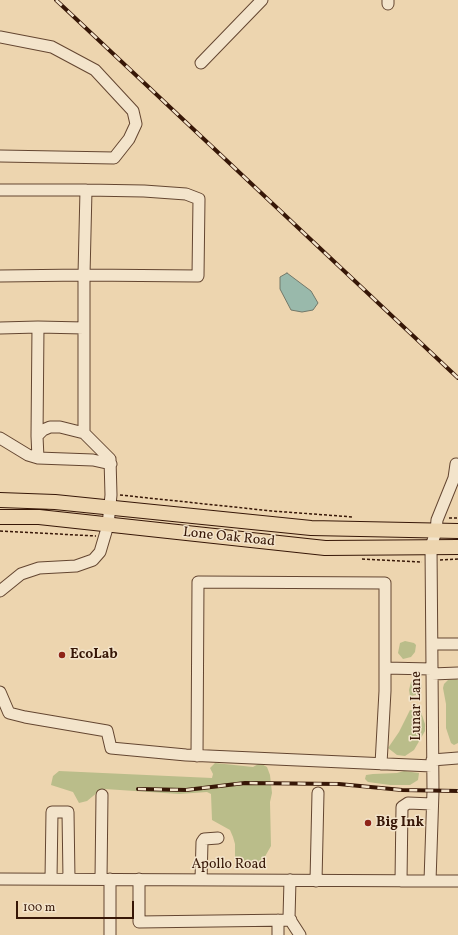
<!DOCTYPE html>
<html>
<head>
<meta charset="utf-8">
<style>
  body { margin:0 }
  #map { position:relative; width:458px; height:935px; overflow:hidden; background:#edd5af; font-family:Vollkorn,serif }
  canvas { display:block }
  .scale { position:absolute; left:16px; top:901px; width:118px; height:18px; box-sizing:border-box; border:2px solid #371707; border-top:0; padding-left:5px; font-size:12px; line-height:14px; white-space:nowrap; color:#371707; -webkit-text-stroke:3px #f3e4cb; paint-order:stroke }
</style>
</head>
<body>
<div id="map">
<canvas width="458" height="935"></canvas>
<div class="scale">100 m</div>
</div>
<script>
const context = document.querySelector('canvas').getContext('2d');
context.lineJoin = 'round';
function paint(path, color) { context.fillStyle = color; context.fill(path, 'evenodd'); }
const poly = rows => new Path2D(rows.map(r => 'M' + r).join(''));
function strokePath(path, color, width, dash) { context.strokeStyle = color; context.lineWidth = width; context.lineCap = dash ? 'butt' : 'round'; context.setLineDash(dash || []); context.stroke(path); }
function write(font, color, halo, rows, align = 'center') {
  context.font = font + ' Vollkorn,serif'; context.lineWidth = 3; context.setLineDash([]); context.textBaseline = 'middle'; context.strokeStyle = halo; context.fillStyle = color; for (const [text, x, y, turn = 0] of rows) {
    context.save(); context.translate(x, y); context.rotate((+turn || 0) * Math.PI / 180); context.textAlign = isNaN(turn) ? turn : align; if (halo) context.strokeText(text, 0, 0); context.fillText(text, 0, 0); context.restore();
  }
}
paint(poly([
  [405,641,414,643,416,645,415,652,411,657,403,659,398,653,400,643],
  [415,678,420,680,422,688,416,695,410,696,409,690,411,682],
  [456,679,458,680,458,743,454,745,451,743,446,728,446,704,443,688,444,684,448,680],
  [410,710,421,712,425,724,425,731,414,750,405,756,397,755,388,748,399,732],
  [215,763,253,767,260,763,267,767,270,775,272,793,270,802,271,846,263,860,249,869,235,866,235,844,233,837,230,830,212,820,211,794,207,792,179,794,105,789,98,792,87,801,79,803,73,792,51,785,53,776,59,771,212,778,213,774,210,768],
  [404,771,419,773,418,780,410,785,390,785,368,782,365,779,366,775,373,774,397,773]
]), '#babd8a');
const water = poly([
  [287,273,311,291,318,303,313,310,302,312,291,310,280,289,280,277,287,273]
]);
paint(water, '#99b9ab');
strokePath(water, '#727869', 1);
const minor = poly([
  [388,4,388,0],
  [0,37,52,47,95,70,133,111,136,124,129,139,114,158,0,156],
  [201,63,262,0],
  [0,190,86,190,144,191,186,194,199,199,198,276,84,275,86,190],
  [0,276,84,275,84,433,110,459,111,495,108,525,100,552,93,560,76,566,39,568,21,574,0,591],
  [0,328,38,327],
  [37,436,38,327,84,328],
  [0,438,28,455,38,458,93,460,111,464],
  [38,458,37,436,43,430,50,427,60,427,84,433],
  [432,644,458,644],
  [385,668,432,669],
  [432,674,458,673],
  [0,692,9,713,25,717,107,731,111,748,186,755,432,766],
  [197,756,198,582,385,583,385,691,381,764],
  [432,760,458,758],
  [0,879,458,881],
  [51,879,52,812,68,812,69,879],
  [101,879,102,795],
  [139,879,139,922,291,920],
  [201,880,202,842,204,839,218,838],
  [290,880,289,918,300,935],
  [316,881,318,793],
  [401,881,402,807,408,803,432,804],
  [430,881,433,791,431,547,436,531,437,520,454,478,456,464],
  [278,920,278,935],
  [110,935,110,879]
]);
const major = poly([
  [0,500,55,502,311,528,458,531],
  [0,517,39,517,325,548,458,547]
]);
strokePath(minor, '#644631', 13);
strokePath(major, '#371707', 16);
strokePath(poly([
  [120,495,272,511,353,517],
  [449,518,458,518],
  [0,531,96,536],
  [362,559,422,562],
  [440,560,458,559]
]), '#371707', 1.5, [3, 2]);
strokePath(minor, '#f3e4cb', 11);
strokePath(major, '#edd5af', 14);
const rail = poly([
  [56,0,458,378],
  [138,789,186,790,245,783,339,784,402,790,458,791]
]);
strokePath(rail, '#371707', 4);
strokePath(rail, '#f3e4cb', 2.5, [8]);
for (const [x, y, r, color] of [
  [62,655,4,"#8f2418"],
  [368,823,4,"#8f2418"]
]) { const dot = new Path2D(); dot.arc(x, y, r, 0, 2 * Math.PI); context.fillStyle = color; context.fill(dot); strokePath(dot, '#f3e4cb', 1.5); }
write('14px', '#371707', '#f3e4cb', [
  ["Lone Oak Road",229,538,6],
  ["Lunar Lane",417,706,-90],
  ["Apollo Road",229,865]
]);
write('bold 14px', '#371707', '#f3e4cb', [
  ["EcoLab",70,655],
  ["Big Ink",376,823]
], 'left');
</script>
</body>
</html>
